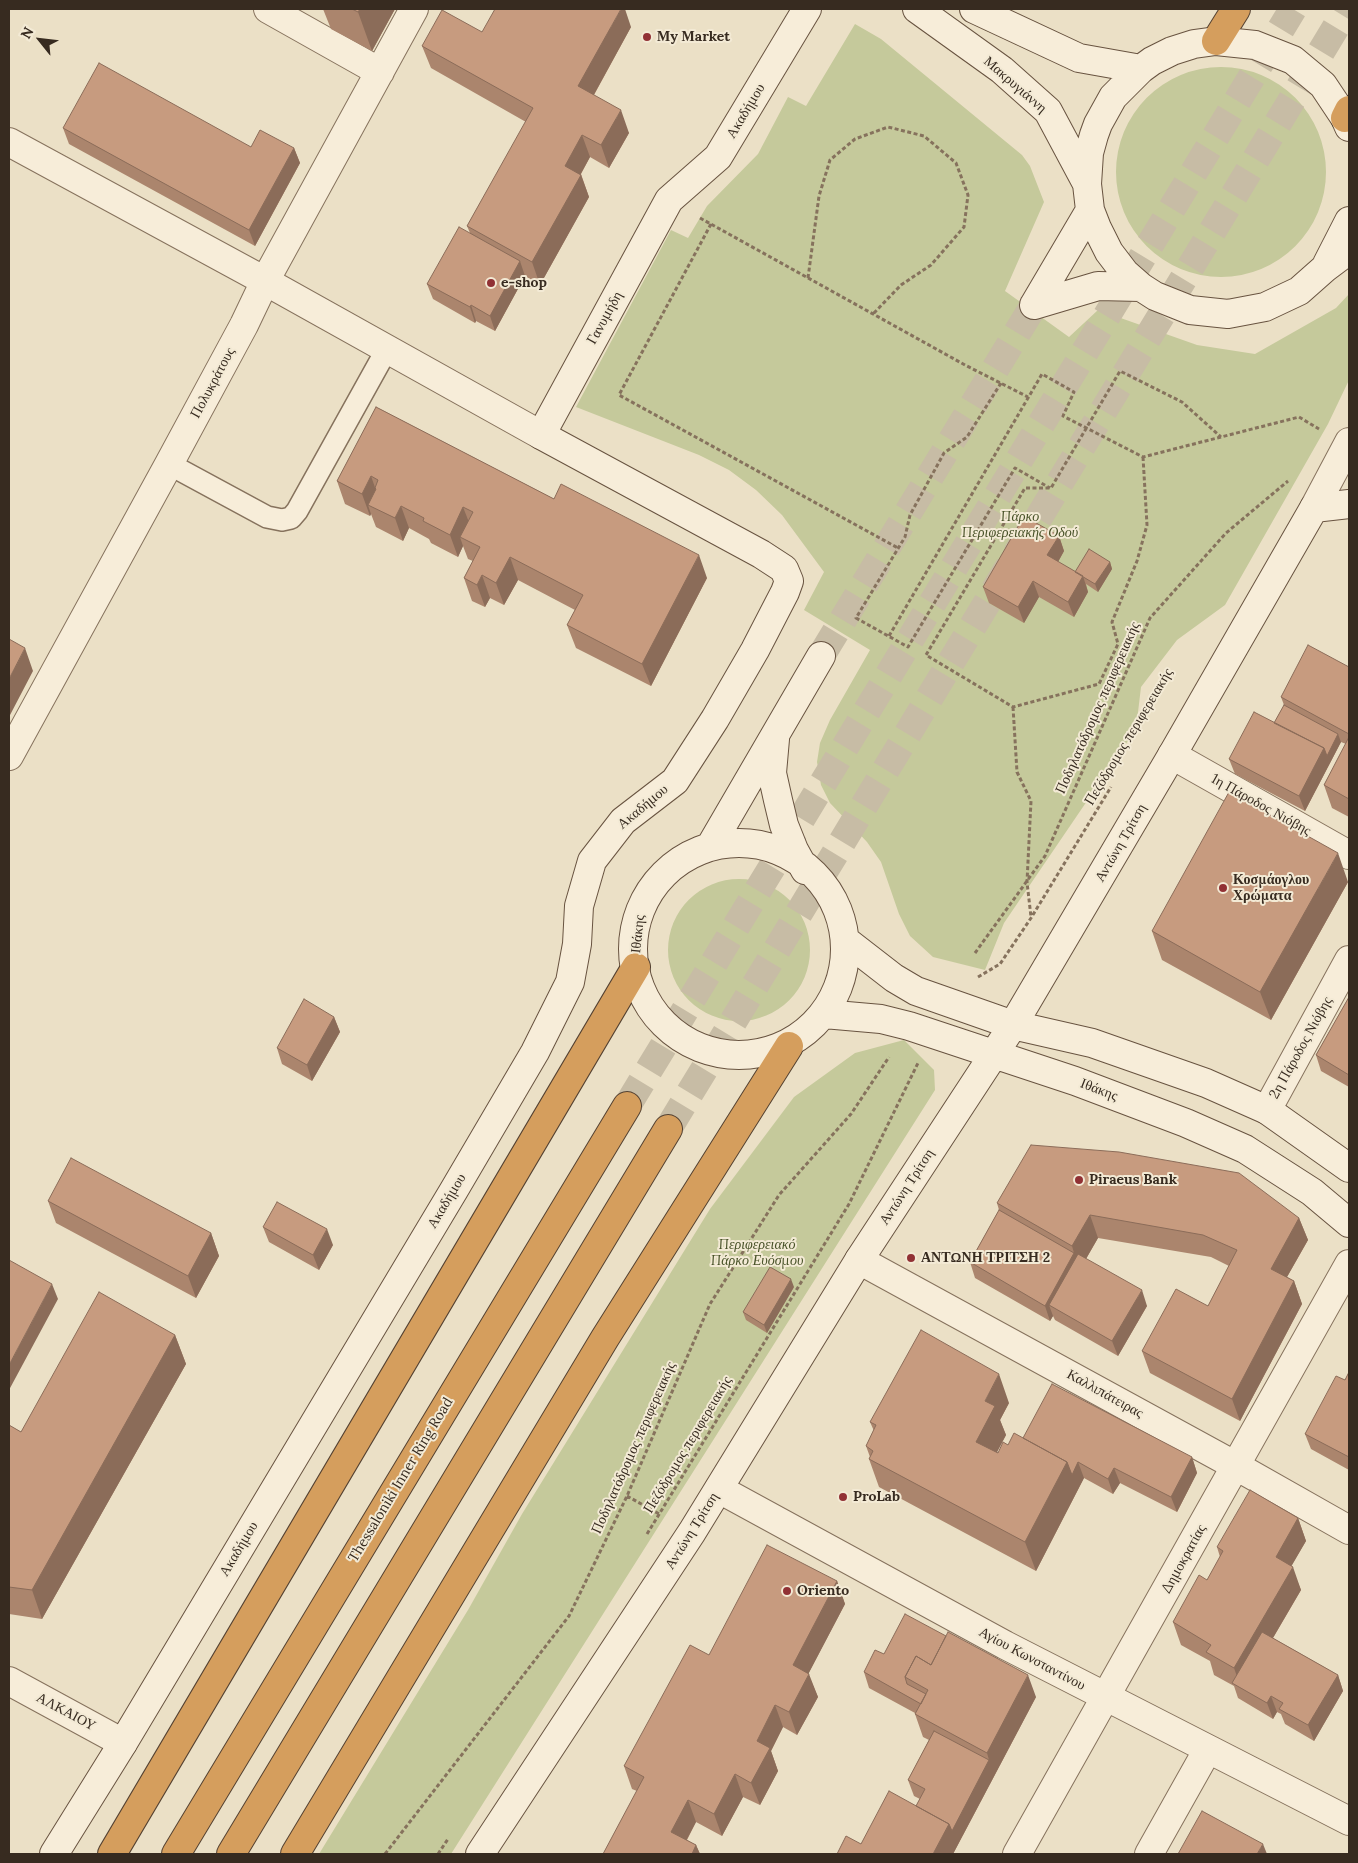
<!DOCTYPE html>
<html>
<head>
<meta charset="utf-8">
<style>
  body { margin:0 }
  #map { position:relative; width:1358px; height:1863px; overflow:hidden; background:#ebe0c6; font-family:Lora,serif }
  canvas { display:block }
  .frame { position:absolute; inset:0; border:10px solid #372b20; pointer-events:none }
  .north { position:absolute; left:15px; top:15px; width:50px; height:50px; -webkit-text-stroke:4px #f3ead5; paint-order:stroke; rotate:299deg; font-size:14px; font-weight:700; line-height:20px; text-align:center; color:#372b20 }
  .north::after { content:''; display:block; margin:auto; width:18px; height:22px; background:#372b20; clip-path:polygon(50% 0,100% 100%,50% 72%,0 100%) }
</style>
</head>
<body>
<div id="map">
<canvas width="1358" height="1863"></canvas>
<div class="frame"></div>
<div class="north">N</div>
</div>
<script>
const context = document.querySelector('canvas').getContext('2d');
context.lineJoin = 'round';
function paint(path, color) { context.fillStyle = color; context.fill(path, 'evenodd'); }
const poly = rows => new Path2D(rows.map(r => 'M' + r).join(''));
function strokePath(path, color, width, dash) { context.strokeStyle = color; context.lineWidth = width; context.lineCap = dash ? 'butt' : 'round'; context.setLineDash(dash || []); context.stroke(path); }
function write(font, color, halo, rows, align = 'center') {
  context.font = font + ' Lora,serif'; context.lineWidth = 4; context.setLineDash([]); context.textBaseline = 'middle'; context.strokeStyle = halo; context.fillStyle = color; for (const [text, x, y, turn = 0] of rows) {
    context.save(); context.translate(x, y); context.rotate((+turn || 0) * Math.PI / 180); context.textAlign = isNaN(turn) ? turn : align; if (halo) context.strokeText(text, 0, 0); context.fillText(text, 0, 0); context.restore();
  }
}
paint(poly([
  [855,24,881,39,1022,155,1030,166,1044,202,1005,291,1069,337,1098,310,1197,345,1255,354,1336,308,1349,294,1349,380,1328,424,1225,605,1177,640,1141,687,1136,729,1004,923,985,970,933,957,910,936,899,914,881,862,867,842,830,803,821,785,817,762,820,743,830,720,870,650,804,610,824,572,782,515,756,490,729,470,699,455,576,407,671,230,688,238,707,206,758,154,788,97,806,106],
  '1116 172a105 105 0 1 1 210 0a105 105 0 1 1-210 0Z',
  '668 950a71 71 0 1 1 142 0a71 71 0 1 1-142 0Z',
  [904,1040,934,1070,935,1090,451,1854,319,1854,468,1610,522,1514,710,1209,794,1097,855,1053]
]), '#c5c99b');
strokePath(poly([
  [821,656,1034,305]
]), '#c7bca5', 28, [28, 14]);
strokePath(poly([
  [627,1106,1293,9],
  [668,1129,1347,9]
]), '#c7bca5', 28, [28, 14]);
const lane = poly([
  [169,464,267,517,282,520,291,518,297,511,387,349]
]);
const street = poly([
  [268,9,380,72],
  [9,142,265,281,541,435],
  [1314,508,1349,442],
  [1172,755,1349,855],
  [9,756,169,464,244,325,265,281,414,9],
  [1267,1110,1349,960],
  [859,1260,1236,1466,1349,1530],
  [719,1489,1005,1645,1349,1821],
  [9,1681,123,1743],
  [1017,1854,1349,1264],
  [1149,1854,1208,1749]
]);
const secondary = poly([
  [917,9,1002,70,1048,111,1087,184],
  [974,9,1079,58,1141,69],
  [1349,127,1345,118,1323,85,1293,60,1255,45,1216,41,1194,44,1172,51,1152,61,1141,69,1113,97,1098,124,1094,135,1089,153,1087,184,1090,210,1097,228,1109,252,1125,273,1141,287,1155,296,1190,310,1228,314,1265,307,1299,291,1325,268,1349,250],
  [1327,264,1349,221],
  [1034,305,1090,210],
  [1034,305,1098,286,1141,287],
  [775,739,772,773,778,800,784,825,794,850,805,870],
  '633 949a106 106 0 1 1 212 0a106 106 0 1 1-212 0Z',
  [711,845,821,656],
  [845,940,894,978,916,991,1013,1025,1092,1043,1206,1083,1267,1110,1349,1168],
  [824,1014,881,1019,909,1026,1075,1081,1186,1123,1245,1149,1312,1192,1349,1223],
  [54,1854,123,1743,454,1190,535,1052,570,982,577,944,579,906,592,861,623,821,675,781,715,719,755,650,785,592,789,581,784,569,761,554,541,435,669,200,718,157,807,9],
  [480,1854,692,1532,859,1260,1013,1025,1172,755,1314,508,1349,504]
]);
const highway = poly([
  [1216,41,1236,9],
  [1345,118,1349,110],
  [112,1854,636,967],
  [176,1854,627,1106],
  [231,1854,668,1129],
  [295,1854,605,1338,789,1046]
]);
strokePath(lane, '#86725d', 24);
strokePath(street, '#86725d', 30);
strokePath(secondary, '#685340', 30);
strokePath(highway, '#544131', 30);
strokePath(poly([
  [700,218,965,365,1028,397],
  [711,224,619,395,898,548],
  [808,278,819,196,830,160,855,139,888,127,924,136,956,163,968,195,964,227,931,265,901,285,873,314],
  [1001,383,967,437,944,453,910,515,905,537,856,618,908,647,1015,468,1050,488],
  [1143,457,1147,525,1137,561,1112,622,1118,644,1099,684,1013,707,926,655,1025,488,1051,488,1120,371,1182,402,1221,437],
  [889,636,1042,374,1074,392,1063,416,1143,457,1299,417,1319,429],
  [1013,707,1017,772,1031,801,1027,882,1031,917],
  [975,953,1045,856,1150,618,1226,533,1288,481],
  [978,977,1000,964,1031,918,1111,787],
  [627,1496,661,1515],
  [647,1534,849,1204,918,1063],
  [385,1854,569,1616,627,1496,710,1304,779,1195,851,1114,889,1057],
  [438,1854,448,1839]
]), '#86725d', 3, [4, 2.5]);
strokePath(lane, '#f7edd9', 21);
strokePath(street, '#f7edd9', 28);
strokePath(secondary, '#f7edd9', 28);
strokePath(highway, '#d59e5d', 28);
paint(poly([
  [323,9,395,9,372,51,331,29],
  [631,27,594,95,629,133,609,168,590,157,581,174,589,197,540,285,525,276,495,331,476,321,475,323,433,299,427,284,470,233,467,226,526,122,431,68,422,46,482,32],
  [63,128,251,147,294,148,300,163,255,246,69,144],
  [376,407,707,578,651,686,576,648,567,625,575,610,518,580,504,605,490,598,485,607,472,601,464,578,473,561,468,559,463,546,458,557,431,543,429,539,409,528,403,541,376,527,371,514,370,516,345,504,337,481],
  [1059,536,1064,551,1058,562,1075,572,1110,562,1112,569,1098,592,1086,584,1088,592,1074,617,1039,597,1024,623,989,603,983,587],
  [1349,667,1349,817,1332,808,1324,785,1346,744,1341,742,1305,811,1235,774,1229,759,1274,723,1284,705,1281,697],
  [1348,882,1271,1020,1162,960,1152,931],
  [1349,997,1349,1087,1321,1071,1316,1055],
  [334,1017,340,1032,312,1081,282,1064,277,1048],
  [48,1201,211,1233,219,1256,196,1298,56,1223],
  [997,1203,1299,1218,1308,1240,1287,1277,1294,1281,1302,1304,1240,1421,1150,1373,1142,1351,1208,1306,1229,1266,1211,1257,1098,1238,1086,1259,1147,1306,1118,1356,1055,1320,1053,1316,1050,1321,975,1278,970,1262,999,1210],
  [263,1227,333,1245,319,1270,269,1242],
  [794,1287,767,1333,746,1320,743,1312],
  [175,1335,186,1364,42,1619,9,1614,9,1425,21,1432],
  [1349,1372,1349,1470,1311,1449,1305,1434,1345,1380],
  [1009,1403,1000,1420,1006,1435,997,1452,998,1453,1008,1445,1023,1438,1192,1457,1197,1473,1177,1512,1120,1483,1113,1494,1084,1478,1036,1571,879,1487,869,1459,870,1457,866,1446,874,1431,870,1422],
  [1298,1518,1306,1541,1291,1566,1301,1590,1273,1638,1338,1675,1343,1691,1314,1741,1285,1724,1281,1714,1277,1712,1273,1719,1238,1698,1234,1686,1214,1675,1210,1661,1181,1645,1173,1622,1207,1580,1220,1557,1217,1547],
  [837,1581,845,1604,808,1674,818,1697,797,1735,783,1727,771,1751,778,1771,760,1805,743,1797,722,1836,696,1822,687,1840,696,1845,700,1854,603,1854,637,1791,632,1789,624,1766,709,1655],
  [884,1654,1036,1697,953,1854,861,1844,916,1806,920,1799,914,1796,908,1780,929,1740,923,1737,915,1714,915,1713,869,1688,864,1672]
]), '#ab856d');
paint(poly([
  [360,9,395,9,372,51,358,12],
  [621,9,625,9,631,27,586,109,578,86],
  [621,110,629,133,609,168,601,145],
  [582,135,590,157,573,188,565,166],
  [294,148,300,163,255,246,249,230],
  [581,175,589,197,540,285,532,262],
  [520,261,525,276,495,331,490,316],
  [471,305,476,321,475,323,470,307],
  [371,476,379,499,368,505,371,514,370,516,362,494],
  [401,506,409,528,403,541,395,518],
  [463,507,472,530,460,537,463,546,458,557,450,535],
  [1059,536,1064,551,1053,571,1047,555],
  [699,555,707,578,651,686,642,664],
  [510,557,518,580,504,605,496,583],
  [1110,562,1112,569,1098,592,1095,584],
  [482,575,490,598,485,607,477,585],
  [1083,576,1088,592,1074,617,1068,602],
  [1033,581,1039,597,1024,623,1018,607],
  [25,648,33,671,9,717,9,679],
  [1338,734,1341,742,1305,811,1299,796,1324,748],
  [1338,853,1348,882,1271,1020,1260,992],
  [334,1017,340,1032,312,1081,307,1065],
  [1090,1215,1098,1238,1057,1309,1049,1305,1053,1316,1050,1321,1045,1306,1074,1253,1072,1246],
  [1299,1218,1308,1240,1279,1291,1271,1269],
  [327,1229,333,1245,319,1270,313,1255],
  [211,1233,219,1256,196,1298,188,1276],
  [791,1279,794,1287,767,1333,764,1325],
  [1294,1281,1302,1304,1240,1421,1232,1399],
  [52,1284,58,1299,9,1390,9,1365],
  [1142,1290,1147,1306,1118,1356,1112,1341],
  [175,1335,186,1364,42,1619,32,1590],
  [999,1374,1009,1403,1000,1420,1006,1435,987,1471,976,1442,985,1401],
  [1192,1457,1197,1473,1177,1512,1171,1497],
  [1067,1462,1078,1462,1084,1478,1036,1571,1025,1542],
  [1114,1468,1120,1483,1113,1494,1108,1479],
  [1298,1518,1306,1541,1284,1579,1276,1557],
  [1293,1567,1301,1590,1243,1689,1241,1688,1234,1668],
  [837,1581,845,1604,801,1688,793,1665],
  [809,1674,818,1697,797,1735,789,1712],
  [1028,1675,1036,1697,953,1854,933,1854,949,1824,989,1760,987,1753],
  [1338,1675,1343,1691,1314,1741,1308,1725],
  [1271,1696,1277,1712,1273,1719,1267,1703],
  [775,1705,783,1727,771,1751,778,1771,760,1805,751,1783,757,1741],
  [735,1774,743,1797,722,1836,714,1814],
  [688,1800,696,1822,679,1854,671,1832],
  [1263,1844,1267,1854,1257,1854],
  [696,1845,700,1854,692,1854]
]), '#8b6c59');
const building = poly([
  [352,9,360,9,358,12,352,9],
  [495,9,621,9,578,86,621,110,601,145,582,135,565,166,581,175,532,262,467,226,533,108,422,46,442,10,482,32,495,9],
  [99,63,251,147,260,130,294,148,249,230,63,128,99,63],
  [459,227,520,261,490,316,471,305,470,307,427,284,459,227],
  [376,407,554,499,561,484,699,555,642,664,567,625,583,595,510,557,496,583,482,575,477,585,464,578,480,547,460,537,473,512,463,507,450,535,423,521,424,518,401,506,395,518,368,505,376,489,375,488,378,480,371,476,362,494,337,481,376,407],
  [1024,516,1059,536,1047,555,1083,576,1068,602,1033,581,1018,607,983,587,1024,516],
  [1089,549,1110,562,1095,584,1075,572,1089,549],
  [9,639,25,648,9,679,9,639],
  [1308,645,1349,667,1349,734,1281,697,1308,645],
  [1284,705,1338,734,1327,756,1324,748,1274,723,1284,705],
  [1254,712,1324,748,1299,796,1229,759,1254,712],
  [1349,737,1349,799,1324,785,1349,737],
  [1229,792,1338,853,1260,992,1152,931,1229,792],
  [1349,997,1349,1075,1316,1055,1349,997],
  [304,999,334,1017,307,1065,277,1048,304,999],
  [1031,1145,1119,1152,1239,1173,1299,1218,1271,1269,1294,1281,1232,1399,1142,1351,1176,1289,1208,1306,1237,1250,1203,1235,1090,1215,1072,1246,997,1203,1031,1145],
  [71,1158,211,1233,188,1276,48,1201,71,1158],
  [277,1202,327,1229,313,1255,263,1227,277,1202],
  [999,1210,1074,1253,1045,1306,970,1262,999,1210],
  [1078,1254,1142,1290,1112,1341,1049,1305,1078,1254],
  [9,1260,52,1284,9,1365,9,1260],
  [770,1267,791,1279,764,1325,743,1312,770,1267],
  [99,1292,175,1335,32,1590,9,1587,9,1425,21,1432,99,1292],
  [921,1330,999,1374,985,1401,995,1406,976,1442,998,1453,1003,1442,1008,1445,1014,1433,1067,1462,1025,1542,869,1459,873,1451,866,1446,876,1425,870,1422,921,1330],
  [1349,1372,1349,1457,1305,1434,1336,1376,1345,1380,1349,1372],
  [1052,1384,1192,1457,1171,1497,1114,1468,1108,1479,1078,1462,1072,1475,1067,1462,1023,1438,1052,1384],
  [1250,1490,1298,1518,1276,1557,1293,1567,1234,1668,1206,1652,1211,1645,1173,1622,1199,1575,1207,1580,1223,1551,1217,1547,1250,1490],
  [767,1545,837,1581,793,1665,809,1674,789,1712,775,1705,757,1741,770,1748,751,1783,735,1774,714,1814,688,1800,671,1832,696,1845,692,1854,603,1854,644,1777,624,1766,690,1645,709,1655,767,1545],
  [905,1614,946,1636,931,1665,916,1656,905,1677,907,1684,926,1694,921,1704,864,1672,875,1650,884,1654,905,1614],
  [948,1632,1028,1675,987,1753,915,1714,928,1690,905,1677,916,1656,931,1665,948,1632],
  [1262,1632,1338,1675,1308,1725,1279,1709,1283,1703,1271,1696,1267,1703,1232,1683,1262,1632],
  [934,1731,989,1760,952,1831,949,1824,916,1806,925,1789,908,1780,934,1731],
  [889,1791,949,1824,933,1854,837,1854,846,1836,861,1844,889,1791],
  [1202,1811,1263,1844,1257,1854,1178,1854,1202,1811]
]);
paint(building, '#c79b7f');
strokePath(building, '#8b6c59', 1);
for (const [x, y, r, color] of [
  [647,37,5,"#913134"],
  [491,283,5,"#913134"],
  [1223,888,5,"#913134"],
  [1079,1180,5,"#913134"],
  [911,1258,5,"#913134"],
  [843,1497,5,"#913134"],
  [787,1591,5,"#913134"]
]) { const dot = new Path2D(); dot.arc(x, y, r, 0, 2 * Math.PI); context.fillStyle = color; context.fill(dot); strokePath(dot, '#f3ead5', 2); }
write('bold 14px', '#372b20', '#f3ead5', [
  ["Μy Μarket",657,37],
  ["e-shop",501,283],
  ["Κοσμάογλου",1233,880],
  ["Χρώματα",1233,896],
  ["Piraeus Bank",1089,1180],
  ["ΑΝΤΩΝΗ ΤΡΙΤΣΗ 2",921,1258],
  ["ProLab",853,1497],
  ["Oriento",797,1591]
], 'left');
write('14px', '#372b20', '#f3ead5', [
  ["Μακρυγιάννη",1015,85,41],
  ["Ακαδήμου",746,111,-59],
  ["Γανυμήδη",605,318,-61],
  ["Πολυκράτους",213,383,-62],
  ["Ποδηλατόδρομος περιφερειακής",1098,708,-66],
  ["Πεζόδρομος περιφερειακής",1129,737,-59],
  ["1η Πάροδος Νιόβης",1261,805,29],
  ["Ακαδήμου",643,807,-40],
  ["Αντώνη Τρίτση",1121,843,-60],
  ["Ιθάκης",638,934,-84],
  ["2η Πάροδος Νιόβης",1301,1048,-61],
  ["Ιθάκης",1099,1090,21],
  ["Αντώνη Τρίτση",907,1187,-57],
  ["Ακαδήμου",447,1201,-59],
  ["Καλλιπάτειρας",1105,1394,29],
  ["Πεζόδρομος περιφερειακής",688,1445,-59],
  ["Ποδηλατόδρομος περιφερειακής",634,1448,-66],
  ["Thessaloniki Inner Ring Road",401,1480,-59],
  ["Αντώνη Τρίτση",692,1531,-58],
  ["Ακαδήμου",239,1549,-59],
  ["Δημοκρατίας",1184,1559,-61],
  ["Αγίου Κωνσταντίνου",1032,1659,28],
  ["ΑΛΚΑΙΟΥ",66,1712,28]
]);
write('italic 14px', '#485228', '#f3ead5', [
  ["Πάρκο",1020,517],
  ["Περιφερειακής Οδού",1020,533],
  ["Περιφερειακό",757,1245],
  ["Πάρκο Ευόσμου",757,1261]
]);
</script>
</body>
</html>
